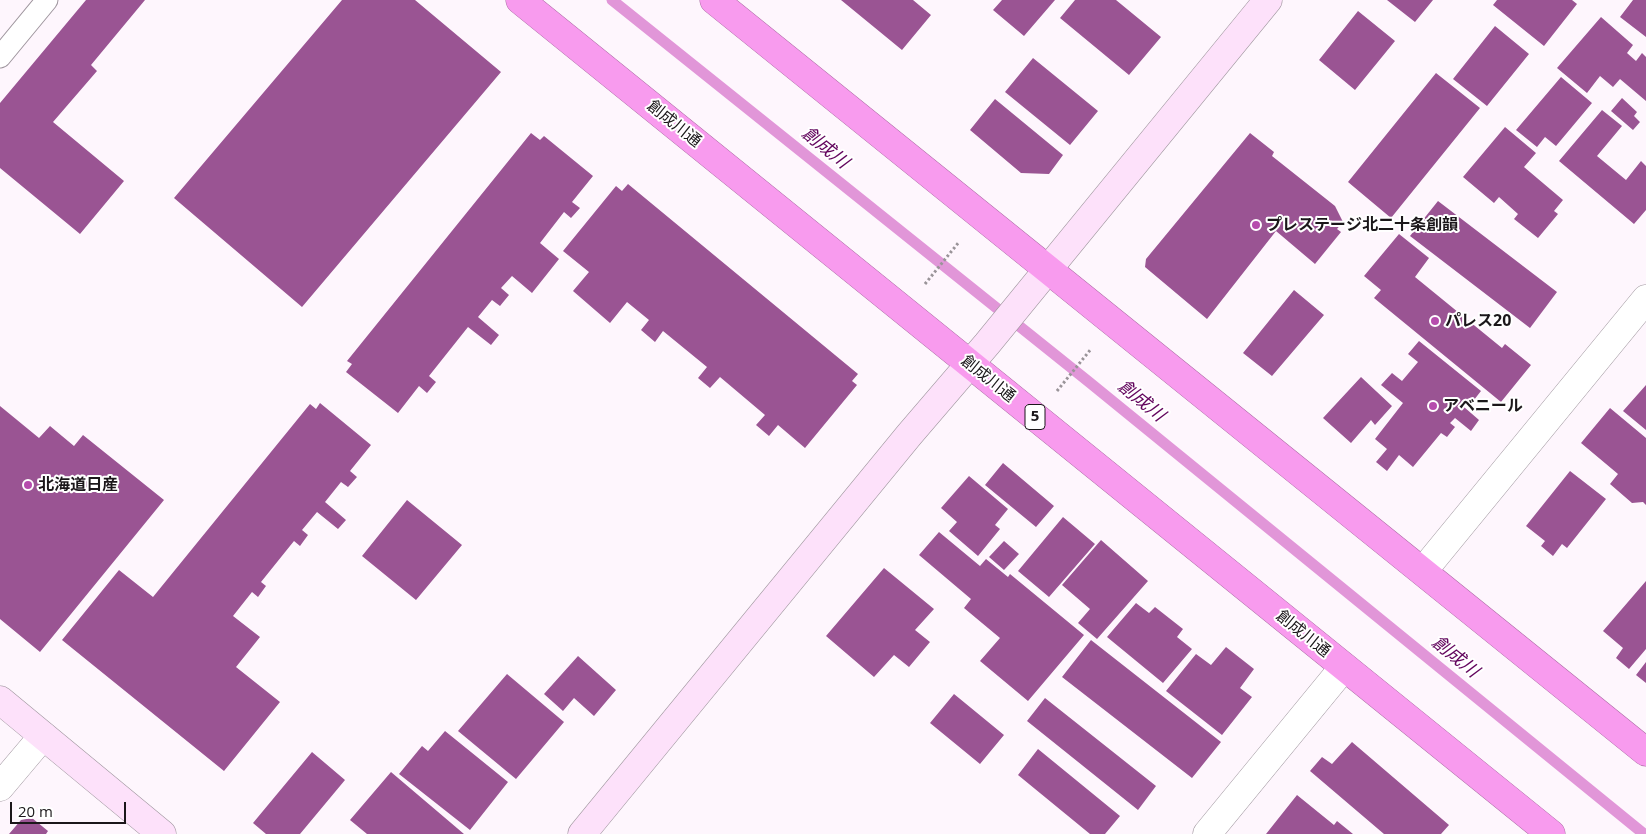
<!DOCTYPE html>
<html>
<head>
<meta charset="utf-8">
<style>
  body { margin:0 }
  #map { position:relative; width:1646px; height:834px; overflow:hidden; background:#fef6fd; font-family:"Open Sans",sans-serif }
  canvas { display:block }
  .scale { position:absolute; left:10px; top:802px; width:116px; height:22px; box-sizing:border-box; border:2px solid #1b171a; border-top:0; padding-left:6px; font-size:15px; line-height:18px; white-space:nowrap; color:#1b171a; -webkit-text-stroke:4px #fff; paint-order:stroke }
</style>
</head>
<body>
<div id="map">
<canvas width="1646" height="834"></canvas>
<div class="scale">20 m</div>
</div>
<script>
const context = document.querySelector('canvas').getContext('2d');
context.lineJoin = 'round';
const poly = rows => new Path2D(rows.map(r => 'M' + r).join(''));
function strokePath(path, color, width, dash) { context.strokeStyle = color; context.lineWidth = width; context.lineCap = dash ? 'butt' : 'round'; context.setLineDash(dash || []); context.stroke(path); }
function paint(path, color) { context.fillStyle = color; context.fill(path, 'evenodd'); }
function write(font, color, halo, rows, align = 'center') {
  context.font = font + ' "Open Sans","Noto Sans JP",sans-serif'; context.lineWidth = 4; context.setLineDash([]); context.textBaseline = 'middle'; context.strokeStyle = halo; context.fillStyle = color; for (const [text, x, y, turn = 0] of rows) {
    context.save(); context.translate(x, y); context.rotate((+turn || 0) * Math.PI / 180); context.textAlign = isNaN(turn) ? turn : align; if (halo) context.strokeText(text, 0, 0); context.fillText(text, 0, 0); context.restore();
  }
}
strokePath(poly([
  [612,0,1089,382,1644,834]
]), '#e196d8', 11);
paint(poly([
  [86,0,145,0,91,65,97,71,53,122,124,181,80,234,0,168,0,103],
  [342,0,415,0,501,72,302,307,174,198],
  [841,0,913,0,931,15,902,50],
  [1002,0,1055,0,1024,36,993,10],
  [1075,0,1116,0,1161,37,1129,75,1060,18],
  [1387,0,1433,0,1415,22],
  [1497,0,1572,0,1577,4,1544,46,1493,5],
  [1633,0,1646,0,1646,37,1620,17],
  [1358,11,1395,41,1355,90,1319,60],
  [1601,17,1633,45,1627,53,1636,61,1642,53,1646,57,1646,101,1620,79,1613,87,1600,76,1587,93,1557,68],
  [1495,26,1529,54,1487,106,1453,79],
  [1033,58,1098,111,1070,145,1005,92],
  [1436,73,1480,108,1391,218,1348,182],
  [1561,77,1592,103,1556,146,1545,137,1537,147,1516,130],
  [1622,98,1637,112,1634,116,1640,122,1633,130,1611,111],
  [995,99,1063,155,1049,174,1021,173,970,130],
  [1602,110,1622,126,1597,156,1626,180,1641,161,1646,166,1646,210,1634,224,1559,161],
  [1505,127,1536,153,1524,167,1563,200,1554,211,1558,214,1538,238,1514,219,1518,214,1499,197,1494,203,1463,177],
  [531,133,540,140,544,136,593,176,572,202,580,208,571,218,564,212,540,243,559,259,532,293,512,276,501,288,509,295,500,306,492,300,478,317,499,335,491,345,468,327,429,376,436,382,427,393,419,386,398,413,346,372,352,364,347,361],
  [1250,133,1274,152,1272,156,1335,206,1343,222,1337,229,1341,232,1315,264,1276,231,1207,319,1145,267,1146,259],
  [628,184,858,374,852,381,857,385,805,448,778,425,769,436,756,425,765,415,720,377,710,388,698,378,707,367,663,331,655,342,641,330,649,320,627,302,610,323,573,291,589,272,563,251,616,186,622,191],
  [1438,201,1557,292,1530,328,1410,236],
  [1399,234,1429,258,1415,277,1502,348,1505,344,1531,365,1501,402,1374,298,1381,290,1364,276],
  [1294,290,1324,315,1272,376,1243,353],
  [1419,341,1481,391,1470,405,1467,403,1464,407,1479,420,1471,431,1455,418,1450,423,1455,427,1447,437,1441,433,1413,467,1399,455,1387,471,1376,462,1387,449,1375,439,1403,403,1381,385,1392,373,1402,381,1418,362,1408,354],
  [1361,377,1392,406,1375,425,1371,420,1351,443,1323,418],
  [1646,385,1646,430,1623,411],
  [320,403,371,445,350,471,357,477,348,487,341,482,325,502,346,520,338,529,317,512,302,530,308,535,300,546,294,541,261,582,266,586,258,597,252,592,233,616,260,637,236,667,280,702,224,771,62,640,119,570,153,597,310,404,316,409],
  [0,406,39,438,50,426,74,446,83,435,164,500,40,652,0,619],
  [1610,408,1646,438,1646,505,1643,502,1632,503,1610,484,1618,474,1581,443],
  [1003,463,1054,506,1036,527,985,485],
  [1570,471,1606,499,1567,548,1562,544,1553,556,1541,546,1545,541,1526,526],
  [969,476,1008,509,995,525,1000,529,978,556,949,531,957,522,941,508],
  [407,500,462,545,416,600,362,556],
  [1063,517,1095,544,1049,597,1018,571],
  [939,532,980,566,986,559,1008,577,1010,574,1084,635,1028,701,980,661,1000,638,964,608,971,599,919,555],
  [1101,540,1148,581,1097,639,1078,623,1090,609,1062,585],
  [1004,541,1019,554,1004,570,989,557],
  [884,568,934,609,915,630,930,642,909,667,894,655,874,677,826,636],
  [1646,581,1646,649,1629,669,1616,658,1623,648,1603,631],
  [1136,603,1149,613,1155,607,1183,629,1177,637,1192,649,1163,683,1107,637],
  [1091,640,1221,742,1192,778,1062,677],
  [1226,647,1254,669,1240,688,1252,697,1222,735,1166,691,1196,654,1211,665],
  [578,656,616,690,594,716,574,698,563,711,544,694],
  [1646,662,1646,683,1636,675],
  [507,674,564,722,516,779,458,731],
  [954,694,1004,735,980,764,930,723],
  [1045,698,1156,786,1138,810,1027,721],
  [445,731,508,782,470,830,399,774,422,746,428,751],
  [1352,742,1449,825,1441,834,1384,834,1310,771,1322,757,1332,764],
  [1038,749,1120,816,1105,834,1090,834,1018,775],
  [312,752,345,780,300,834,266,834,253,823],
  [391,772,464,834,367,834,350,820],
  [1297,795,1334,825,1337,821,1353,834,1266,834],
  [32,818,48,831,46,834,9,834,21,820]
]), '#9a5493');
const lane = poly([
  [0,57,47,0]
]);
const street = poly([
  [1423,571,1646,299],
  [0,787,43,736],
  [1207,834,1344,667]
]);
const secondary = poly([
  [0,700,162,834],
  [582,834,909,435,987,344,1268,0]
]);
const highway = poly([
  [520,0,1551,834],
  [714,0,1646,752]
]);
strokePath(lane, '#9f969e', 23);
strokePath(street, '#9f969e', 29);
strokePath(secondary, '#9f969e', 29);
strokePath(highway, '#ab6da4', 29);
strokePath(poly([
  [925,284,959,242],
  [1057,391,1091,349]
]), '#9a9499', 3, [2.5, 2.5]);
strokePath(lane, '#fff', 21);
strokePath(street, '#fff', 28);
strokePath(secondary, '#fde1fa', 28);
strokePath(highway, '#f89bee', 28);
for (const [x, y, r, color] of [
  [1256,225,5,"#b64cad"],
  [1435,321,5,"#b64cad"],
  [1433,406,5,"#b64cad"],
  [28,485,5,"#b64cad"]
]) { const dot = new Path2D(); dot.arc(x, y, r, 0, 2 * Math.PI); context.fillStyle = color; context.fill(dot); strokePath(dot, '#fff', 2); }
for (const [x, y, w] of [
  [1035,417,20]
]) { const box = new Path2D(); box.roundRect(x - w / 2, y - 12.5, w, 25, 4); context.fillStyle = '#fff'; context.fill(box); strokePath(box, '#1b171a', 1); }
write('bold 15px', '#1b171a', null, [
  ["5",1035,417]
]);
write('16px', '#1b171a', '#fff', [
  ["創成川通",674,124,39],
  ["創成川通",988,379,39],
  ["創成川通",1303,634,39]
]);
write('bold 16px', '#1b171a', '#fff', [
  ["プレステージ北二十条創韻",1266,225],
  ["パレス20",1445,321],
  ["アベニール",1443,406],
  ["北海道日産",38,485]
], 'left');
write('italic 18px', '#62045d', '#fff', [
  ["創成川",825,148,39],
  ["創成川",1141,401,39],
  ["創成川",1455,657,39]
]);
</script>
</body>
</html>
